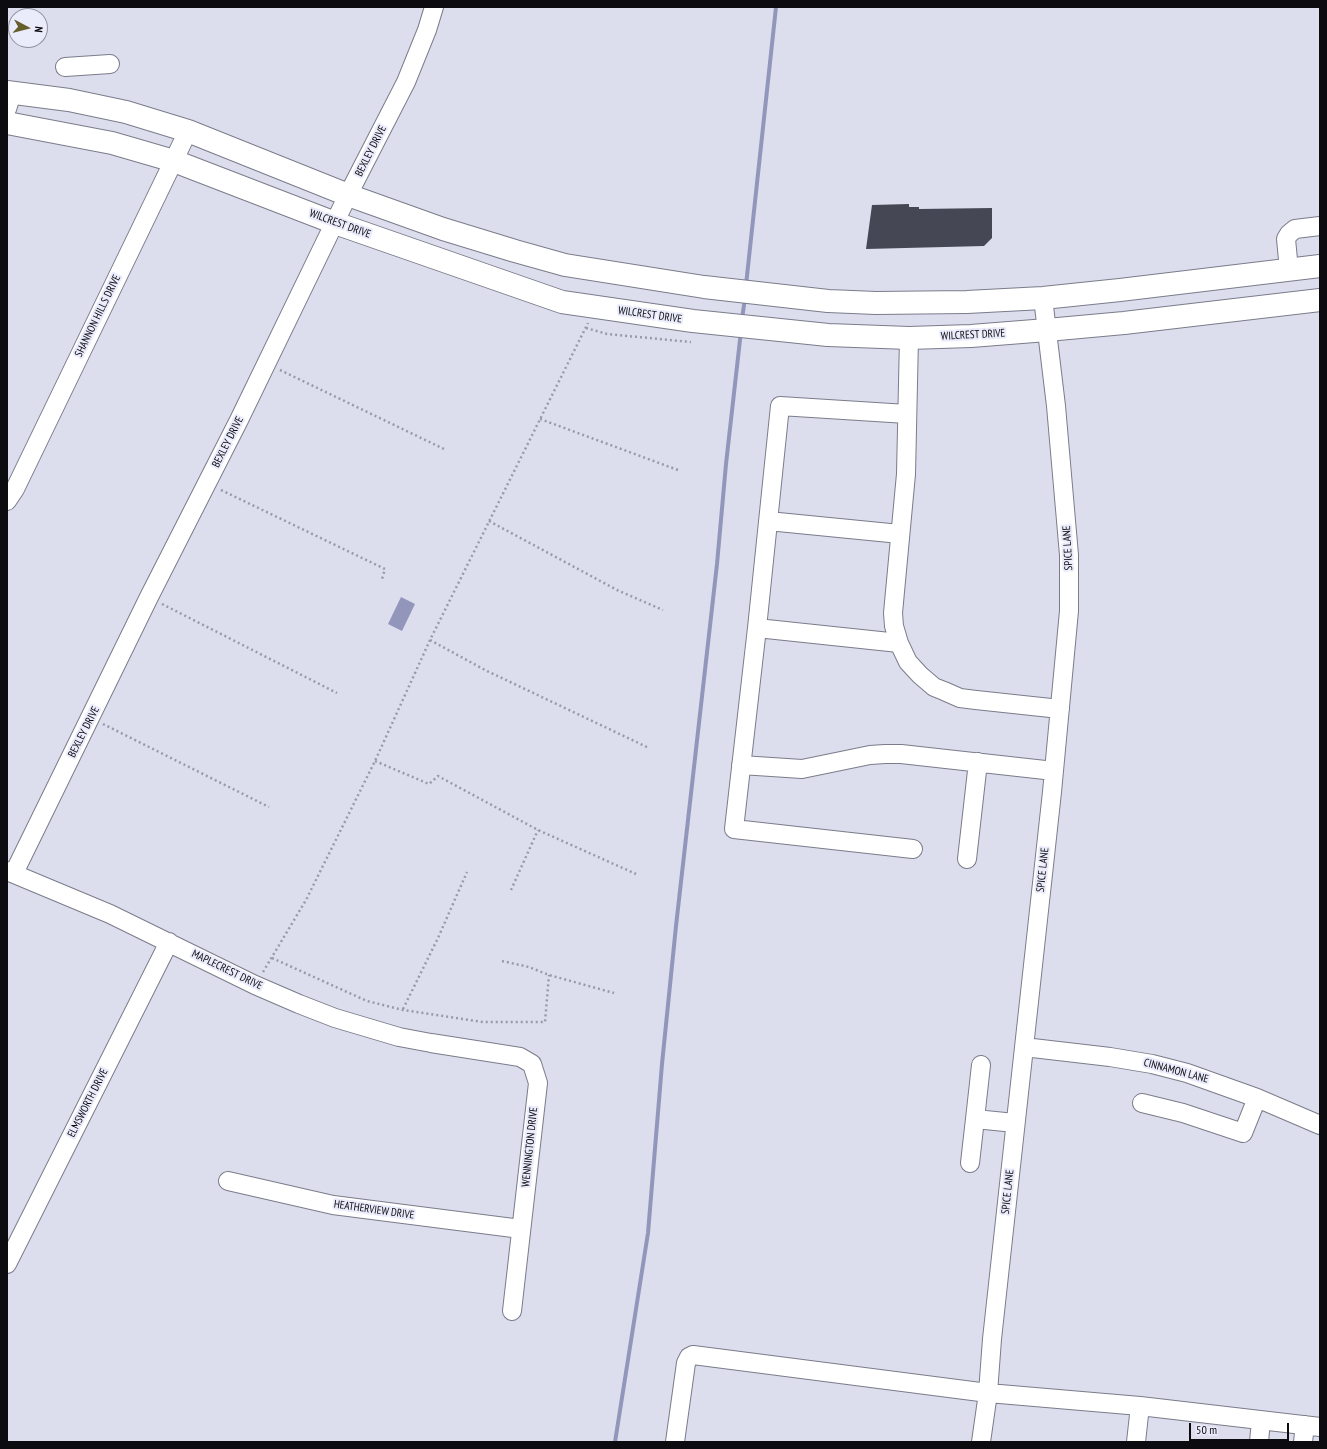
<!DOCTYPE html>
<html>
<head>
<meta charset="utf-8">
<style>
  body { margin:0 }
  #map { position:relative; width:1327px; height:1449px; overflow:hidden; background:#dcdeee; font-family:"PT Sans Narrow",sans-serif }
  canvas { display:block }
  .frame { position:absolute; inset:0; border:8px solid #0b0b10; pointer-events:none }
  .north { position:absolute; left:8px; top:8px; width:40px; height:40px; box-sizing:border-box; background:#eaebfb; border:1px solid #91919d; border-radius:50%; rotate:97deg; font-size:11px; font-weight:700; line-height:16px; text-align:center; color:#0b0b10 }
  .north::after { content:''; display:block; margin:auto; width:14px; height:18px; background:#655e2a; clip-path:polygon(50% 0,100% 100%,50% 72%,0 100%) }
  .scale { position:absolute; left:1189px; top:1423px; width:100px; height:18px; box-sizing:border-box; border:2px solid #0b0b10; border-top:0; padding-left:5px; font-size:12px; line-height:14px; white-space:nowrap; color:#0b0b10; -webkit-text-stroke:3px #eaebfb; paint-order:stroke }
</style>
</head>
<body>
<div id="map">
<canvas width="1327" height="1449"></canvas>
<div class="frame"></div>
<div class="north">N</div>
<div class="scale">50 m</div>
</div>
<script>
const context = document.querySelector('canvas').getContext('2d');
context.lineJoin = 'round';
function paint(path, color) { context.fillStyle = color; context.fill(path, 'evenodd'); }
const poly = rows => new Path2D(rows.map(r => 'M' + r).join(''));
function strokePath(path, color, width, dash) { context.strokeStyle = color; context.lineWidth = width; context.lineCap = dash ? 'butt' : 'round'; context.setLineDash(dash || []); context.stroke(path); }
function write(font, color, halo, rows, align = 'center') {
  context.font = font + ' "PT Sans Narrow",sans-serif'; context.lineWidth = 4; context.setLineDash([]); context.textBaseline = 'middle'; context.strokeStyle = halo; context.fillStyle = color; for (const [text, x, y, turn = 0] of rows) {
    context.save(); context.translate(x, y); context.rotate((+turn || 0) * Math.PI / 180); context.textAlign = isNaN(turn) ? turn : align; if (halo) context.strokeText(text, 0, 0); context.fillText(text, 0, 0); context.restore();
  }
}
paint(poly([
  [401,597,415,604,402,631,388,624]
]), '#9396bb');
strokePath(poly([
  [746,285,776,7],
  [742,319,745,298],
  [615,1442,648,1233,662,1064,676,926,717,564,726,464,741,331]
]), '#9396bb', 4);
paint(poly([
  [909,204,909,207,919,207,919,209,992,208,992,238,984,246,866,249,872,205]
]), '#464754');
const minor = poly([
  [65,67,110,64],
  [7,109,12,93],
  [1289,270,1286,239,1289,234,1295,229,1320,226],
  [909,338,906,474,893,613,894,626,899,643,908,662,920,675,934,687,944,691,960,698,976,700,1060,709],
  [907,414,780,406,757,628,734,829,913,849],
  [7,501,15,489,188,131],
  [768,521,900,534],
  [757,628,899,643],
  [741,765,802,769,870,755,885,754,901,754,1054,771],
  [967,859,978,762],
  [7,871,110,914,255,985,299,1004,335,1018,399,1037,431,1043,520,1057,532,1064,538,1083,512,1311],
  [14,873,149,597,239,420,348,195,406,82,427,30,434,7],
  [1024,1047,1110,1057,1152,1064,1187,1073,1257,1098,1320,1125],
  [981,1065,975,1119,1015,1123],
  [1142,1103,1183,1113,1243,1133,1257,1098],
  [970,1163,975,1119],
  [228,1181,333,1205,521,1229],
  [7,1264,169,942],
  [675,1442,686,1363,689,1357,693,1355,988,1393,1140,1406,1320,1427],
  [981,1442,988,1393,992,1339,1052,792,1069,611,1069,555,1056,406,1043,298],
  [1136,1442,1140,1406],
  [1259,1442,1261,1420],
  [1303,1442,1305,1425]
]);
const major = poly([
  [7,92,69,100,126,112,188,131,348,195,443,229,515,251,565,265,704,287,828,301,876,303,967,302,1043,298,1120,290,1320,266],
  [7,123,112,143,174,161,335,223,562,302,693,321,828,335,909,338,971,336,1047,330,1124,323,1320,300]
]);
strokePath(minor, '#7a7c8a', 20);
strokePath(major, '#7a7c8a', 24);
strokePath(poly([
  [586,328,607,334,691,342],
  [280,370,444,449],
  [540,419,678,470],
  [221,490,385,569,382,579],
  [489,521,617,590,663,610],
  [162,604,337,693],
  [430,640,485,670,649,748],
  [103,724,269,807],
  [375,761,429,784,438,776,538,830,636,874],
  [511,890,538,830],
  [272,958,367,1001,403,1010,483,1022,545,1022,549,975],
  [502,961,529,967,549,975,614,993],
  [263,972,306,900,375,761,430,640,588,323],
  [403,1009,438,938,467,872]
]), '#999aa7', 2.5, [2, 3]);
strokePath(minor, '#fff', 18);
strokePath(major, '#fff', 22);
write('11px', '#0b0b10', '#eaebfb', [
  ["BEXLEY DRIVE",371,151,-63],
  ["WILCREST DRIVE",340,224,20],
  ["WILCREST DRIVE",650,315,8],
  ["SHANNON HILLS DRIVE",98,316,-64],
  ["WILCREST DRIVE",973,335,-3],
  ["BEXLEY DRIVE",228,442,-63],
  ["SPICE LANE",1068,548,-93],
  ["BEXLEY DRIVE",84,732,-63],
  ["SPICE LANE",1043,870,-84],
  ["MAPLECREST DRIVE",227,970,26],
  ["CINNAMON LANE",1176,1071,15],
  ["ELMSWORTH DRIVE",88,1103,-63],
  ["WENNINGTON DRIVE",530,1147,-84],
  ["SPICE LANE",1008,1192,-84],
  ["HEATHERVIEW DRIVE",374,1210,8]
]);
</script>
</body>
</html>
